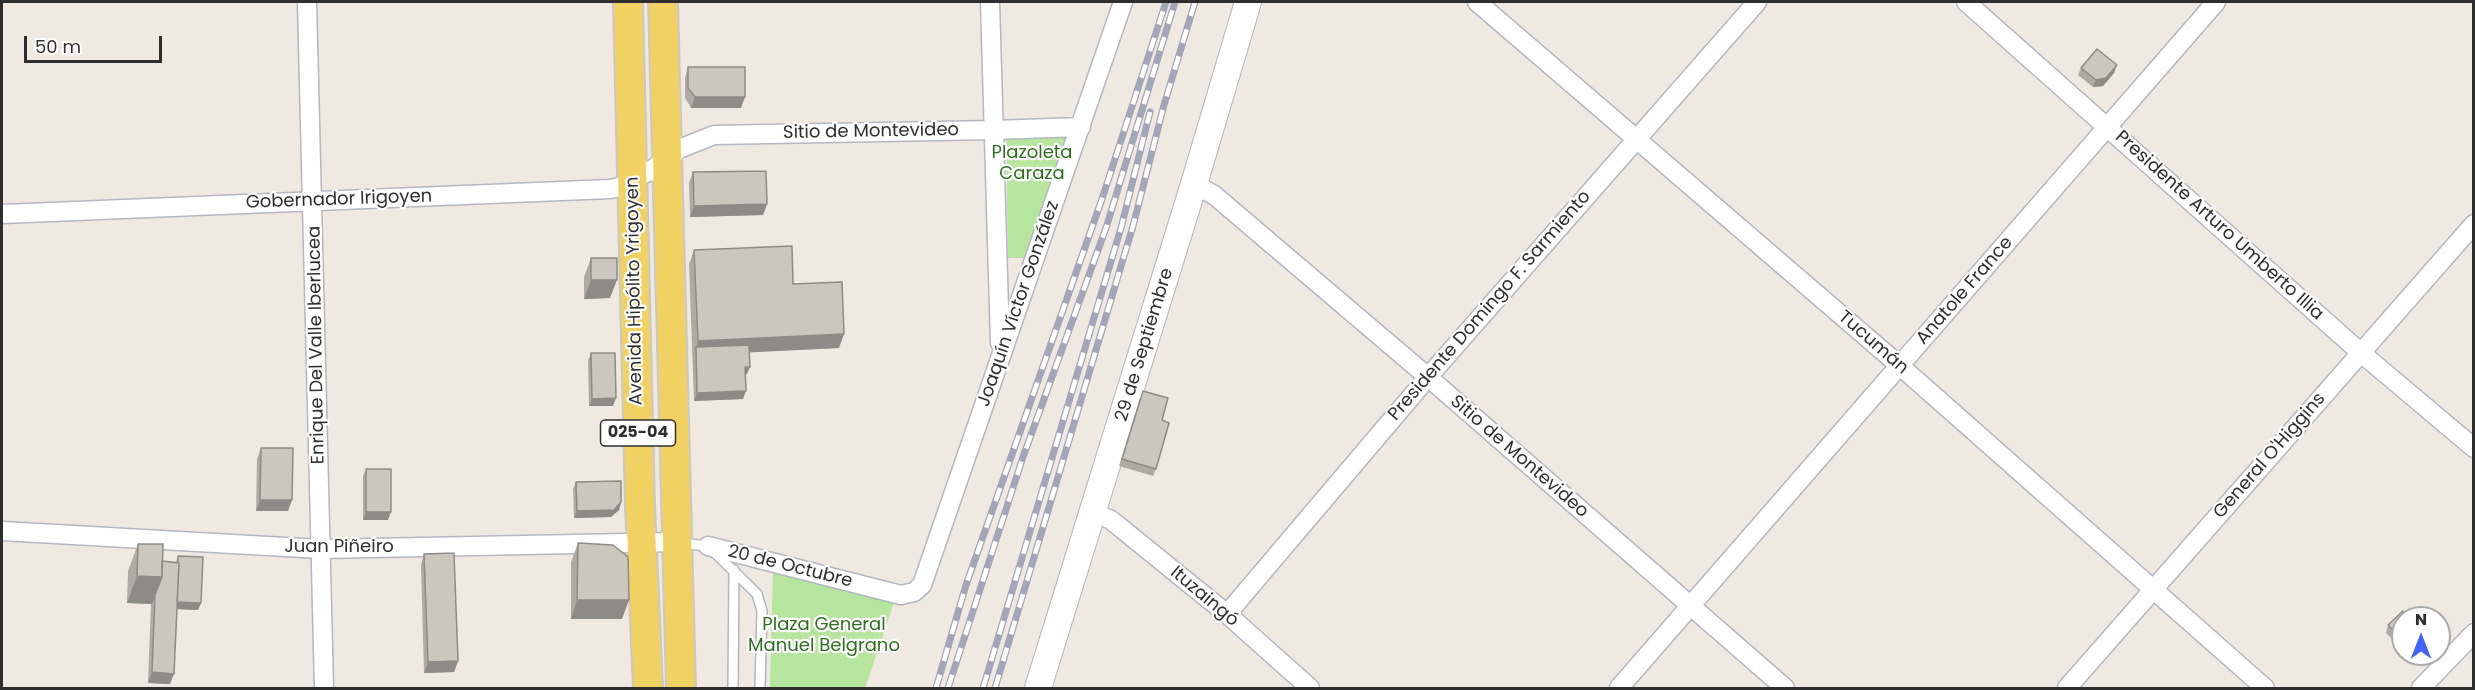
<!DOCTYPE html>
<html>
<head>
<meta charset="utf-8">
<style>
  body { margin:0 }
  #map { position:relative; width:2475px; height:690px; overflow:hidden; background:#efe9e1; font-family:Poppins,sans-serif }
  canvas { display:block }
  .frame { position:absolute; inset:0; border:3px solid #2e2e2e; pointer-events:none }
  .north { position:absolute; left:2391px; top:606px; width:60px; height:60px; box-sizing:border-box; background:#fff; border:2px solid #ababab; border-radius:50%; rotate:0deg; font-size:16px; font-weight:700; line-height:24px; text-align:center; color:#2e2e2e }
  .north::after { content:''; display:block; margin:auto; width:21px; height:27px; background:#4264fb; clip-path:polygon(50% 0,100% 100%,50% 72%,0 100%) }
  .scale { position:absolute; left:24px; top:36px; width:138px; height:27px; box-sizing:border-box; border:3px solid #2e2e2e; border-top:0; padding-left:8px; font-size:18px; line-height:21px; white-space:nowrap; color:#2e2e2e; -webkit-text-stroke:4px #fff; paint-order:stroke }
</style>
</head>
<body>
<div id="map">
<canvas width="2475" height="690"></canvas>
<div class="frame"></div>
<div class="north">N</div>
<div class="scale">50 m</div>
</div>
<script>
const context = document.querySelector('canvas').getContext('2d');
context.lineJoin = 'round';
function paint(path, color) { context.fillStyle = color; context.fill(path, 'evenodd'); }
const poly = rows => new Path2D(rows.map(r => 'M' + r).join(''));
function strokePath(path, color, width, dash) { context.strokeStyle = color; context.lineWidth = width; context.lineCap = dash ? 'butt' : 'round'; context.setLineDash(dash || []); context.stroke(path); }
function write(font, color, halo, rows, align = 'center') {
  context.font = font + ' Poppins,sans-serif'; context.lineWidth = 4.5; context.setLineDash([]); context.textBaseline = 'middle'; context.strokeStyle = halo; context.fillStyle = color; for (const [text, x, y, turn = 0] of rows) {
    context.save(); context.translate(x, y); context.rotate((+turn || 0) * Math.PI / 180); context.textAlign = isNaN(turn) ? turn : align; if (halo) context.strokeText(text, 0, 0); context.fillText(text, 0, 0); context.restore();
  }
}
paint(poly([
  [1068,136,1028,258,1008,258,1006,137],
  [773,569,895,600,865,688,770,688]
]), '#b6e59e');
const lane = poly([
  [680,543,708,546,757,594,762,611,760,688],
  [733,688,734,570]
]);
const street = poly([
  [307,2,324,688],
  [990,2,1000,343],
  [1477,2,1899,365,2265,688],
  [1966,2,2360,352,2474,448],
  [1194,184,1214,195,1428,377,1785,688],
  [2,214,610,189,624,186,632,178,649,172,679,149,714,135,993,130,1081,127],
  [1093,512,1111,520,1227,614,1310,688],
  [2,531,321,549,677,542],
  [708,546,901,595,914,592,922,585,1123,2],
  [1227,614,1428,377,1757,2],
  [1619,688,2216,2],
  [2067,688,2474,224],
  [2421,688,2474,633]
]);
const secondary = poly([
  [1038,688,1194,184,1248,2]
]);
const primary = poly([
  [628,2,640,506,648,688],
  [663,2,681,688]
]);
strokePath(lane, '#b4b7c1', 12);
strokePath(street, '#b4b7c1', 21);
strokePath(secondary, '#b4b7c1', 28);
strokePath(primary, '#c9c9c9', 32);
strokePath(lane, '#fff', 9);
strokePath(street, '#fff', 18);
strokePath(secondary, '#fff', 26);
strokePath(primary, '#f2d163', 28);
const rail = poly([
  [936,688,966,585,1102,199,1166,2],
  [948,688,1023,457,1106,228,1175,2],
  [983,688,1121,228,1150,112],
  [995,688,1133,226,1164,105,1195,2]
]);
strokePath(rail, '#a3a6b8', 7);
strokePath(rail, '#fff', 4.5, [14]);
paint(poly([
  [688,67,741,108,691,108,685,98,685,78],
  [2081,68,2114,73,2103,86,2093,87,2078,75],
  [693,172,767,204,763,215,690,217,689,183],
  [694,250,793,284,839,348,749,352,743,399,694,401,689,264],
  [591,258,610,298,584,299,584,277],
  [591,353,613,406,589,406,588,360],
  [1140,398,1162,420,1156,469,1153,476,1119,466],
  [261,448,288,511,256,511,257,459],
  [366,469,388,520,363,520,363,476],
  [576,482,621,502,619,510,611,517,574,518,573,489],
  [578,543,622,619,571,619,571,562],
  [138,544,162,561,176,562,178,556,198,610,177,609,170,684,148,683,151,604,127,603,128,571],
  [424,554,458,661,454,672,424,673,421,565],
  [2403,618,2403,650,2386,633,2388,625]
]), '#afaba4');
paint(poly([
  [2117,65,2114,73,2103,86,2093,87,2096,80],
  [695,97,745,97,741,108,691,108],
  [767,204,763,215,690,217,694,206],
  [591,280,617,280,610,298,584,299],
  [844,334,839,348,696,355,696,347,698,341],
  [745,367,750,367,747,374,743,375],
  [746,391,743,399,694,401,697,393],
  [616,398,613,406,589,406,592,399],
  [260,500,292,500,288,511,256,511],
  [621,502,619,510,611,517,574,518,577,511],
  [366,512,391,512,388,520,363,520],
  [137,576,162,577,152,604,127,603],
  [577,600,629,600,622,619,571,619],
  [176,602,201,603,198,610,173,609],
  [458,661,454,672,424,673,428,662],
  [152,672,174,674,170,684,148,683]
]), '#8e8b86');
const building = poly([
  [2097,49,2117,65,2106,78,2096,80,2081,68,2097,49],
  [688,67,745,67,745,97,695,97,688,88,688,67],
  [766,171,767,204,694,206,693,172,766,171],
  [792,246,793,284,842,282,844,334,698,341,694,250,792,246],
  [591,258,617,258,617,280,591,280,591,258],
  [749,345,750,367,745,367,746,391,697,393,696,347,749,345],
  [591,353,615,353,616,398,592,399,591,353],
  [1143,391,1168,398,1162,420,1169,423,1156,469,1122,459,1143,391],
  [261,448,293,448,292,500,260,500,261,448],
  [366,469,391,469,391,512,366,512,366,469],
  [621,481,621,502,614,510,577,511,576,482,621,481],
  [578,543,613,545,628,557,629,600,577,600,578,543],
  [138,544,163,544,162,577,137,576,138,544],
  [454,553,458,661,428,662,424,554,454,553],
  [178,556,203,557,201,603,177,602,179,563,178,563,178,556],
  [162,561,179,563,174,674,152,672,155,595,162,577,162,561],
  [2403,611,2410,618,2403,618,2403,640,2388,625,2403,611]
]);
paint(building, '#cbc7bf');
strokePath(building, '#8e8b86', 1.5);
for (const [x, y, w] of [
  [638,433,75]
]) { const box = new Path2D(); box.roundRect(x - w / 2, y - 13, w, 26, 4.5); context.fillStyle = '#fff'; context.fill(box); strokePath(box, '#2e2e2e', 1.5); }
write('bold 16px', '#2e2e2e', null, [
  ["025-04",638,433]
]);
write('18px', '#2e2e2e', '#fff', [
  ["Sitio de Montevideo",871,132,-1],
  ["Gobernador Irigoyen",339,200,-2],
  ["Presidente Arturo Umberto Illia",2219,226,42],
  ["Avenida Hipólito Yrigoyen",635,291,-91],
  ["Anatole France",1965,291,-49],
  ["Joaquín Víctor González",1019,304,-71],
  ["Presidente Domingo F. Sarmiento",1490,306,-49],
  ["Tucumán",1873,343,41],
  ["Enrique Del Valle Iberlucea",317,345,-91],
  ["29 de Septiembre",1145,345,-73],
  ["General O'Higgins",2270,456,-49],
  ["Sitio de Montevideo",1519,457,41],
  ["Juan Piñeiro",339,547],
  ["20 de Octubre",790,567,14],
  ["Ituzaingó",1204,597,40]
]);
write('18px', '#2c6e1b', '#fff', [
  ["Plazoleta",1032,153],
  ["Caraza",1032,174],
  ["Plaza General",824,625],
  ["Manuel Belgrano",824,646]
]);
</script>
</body>
</html>
